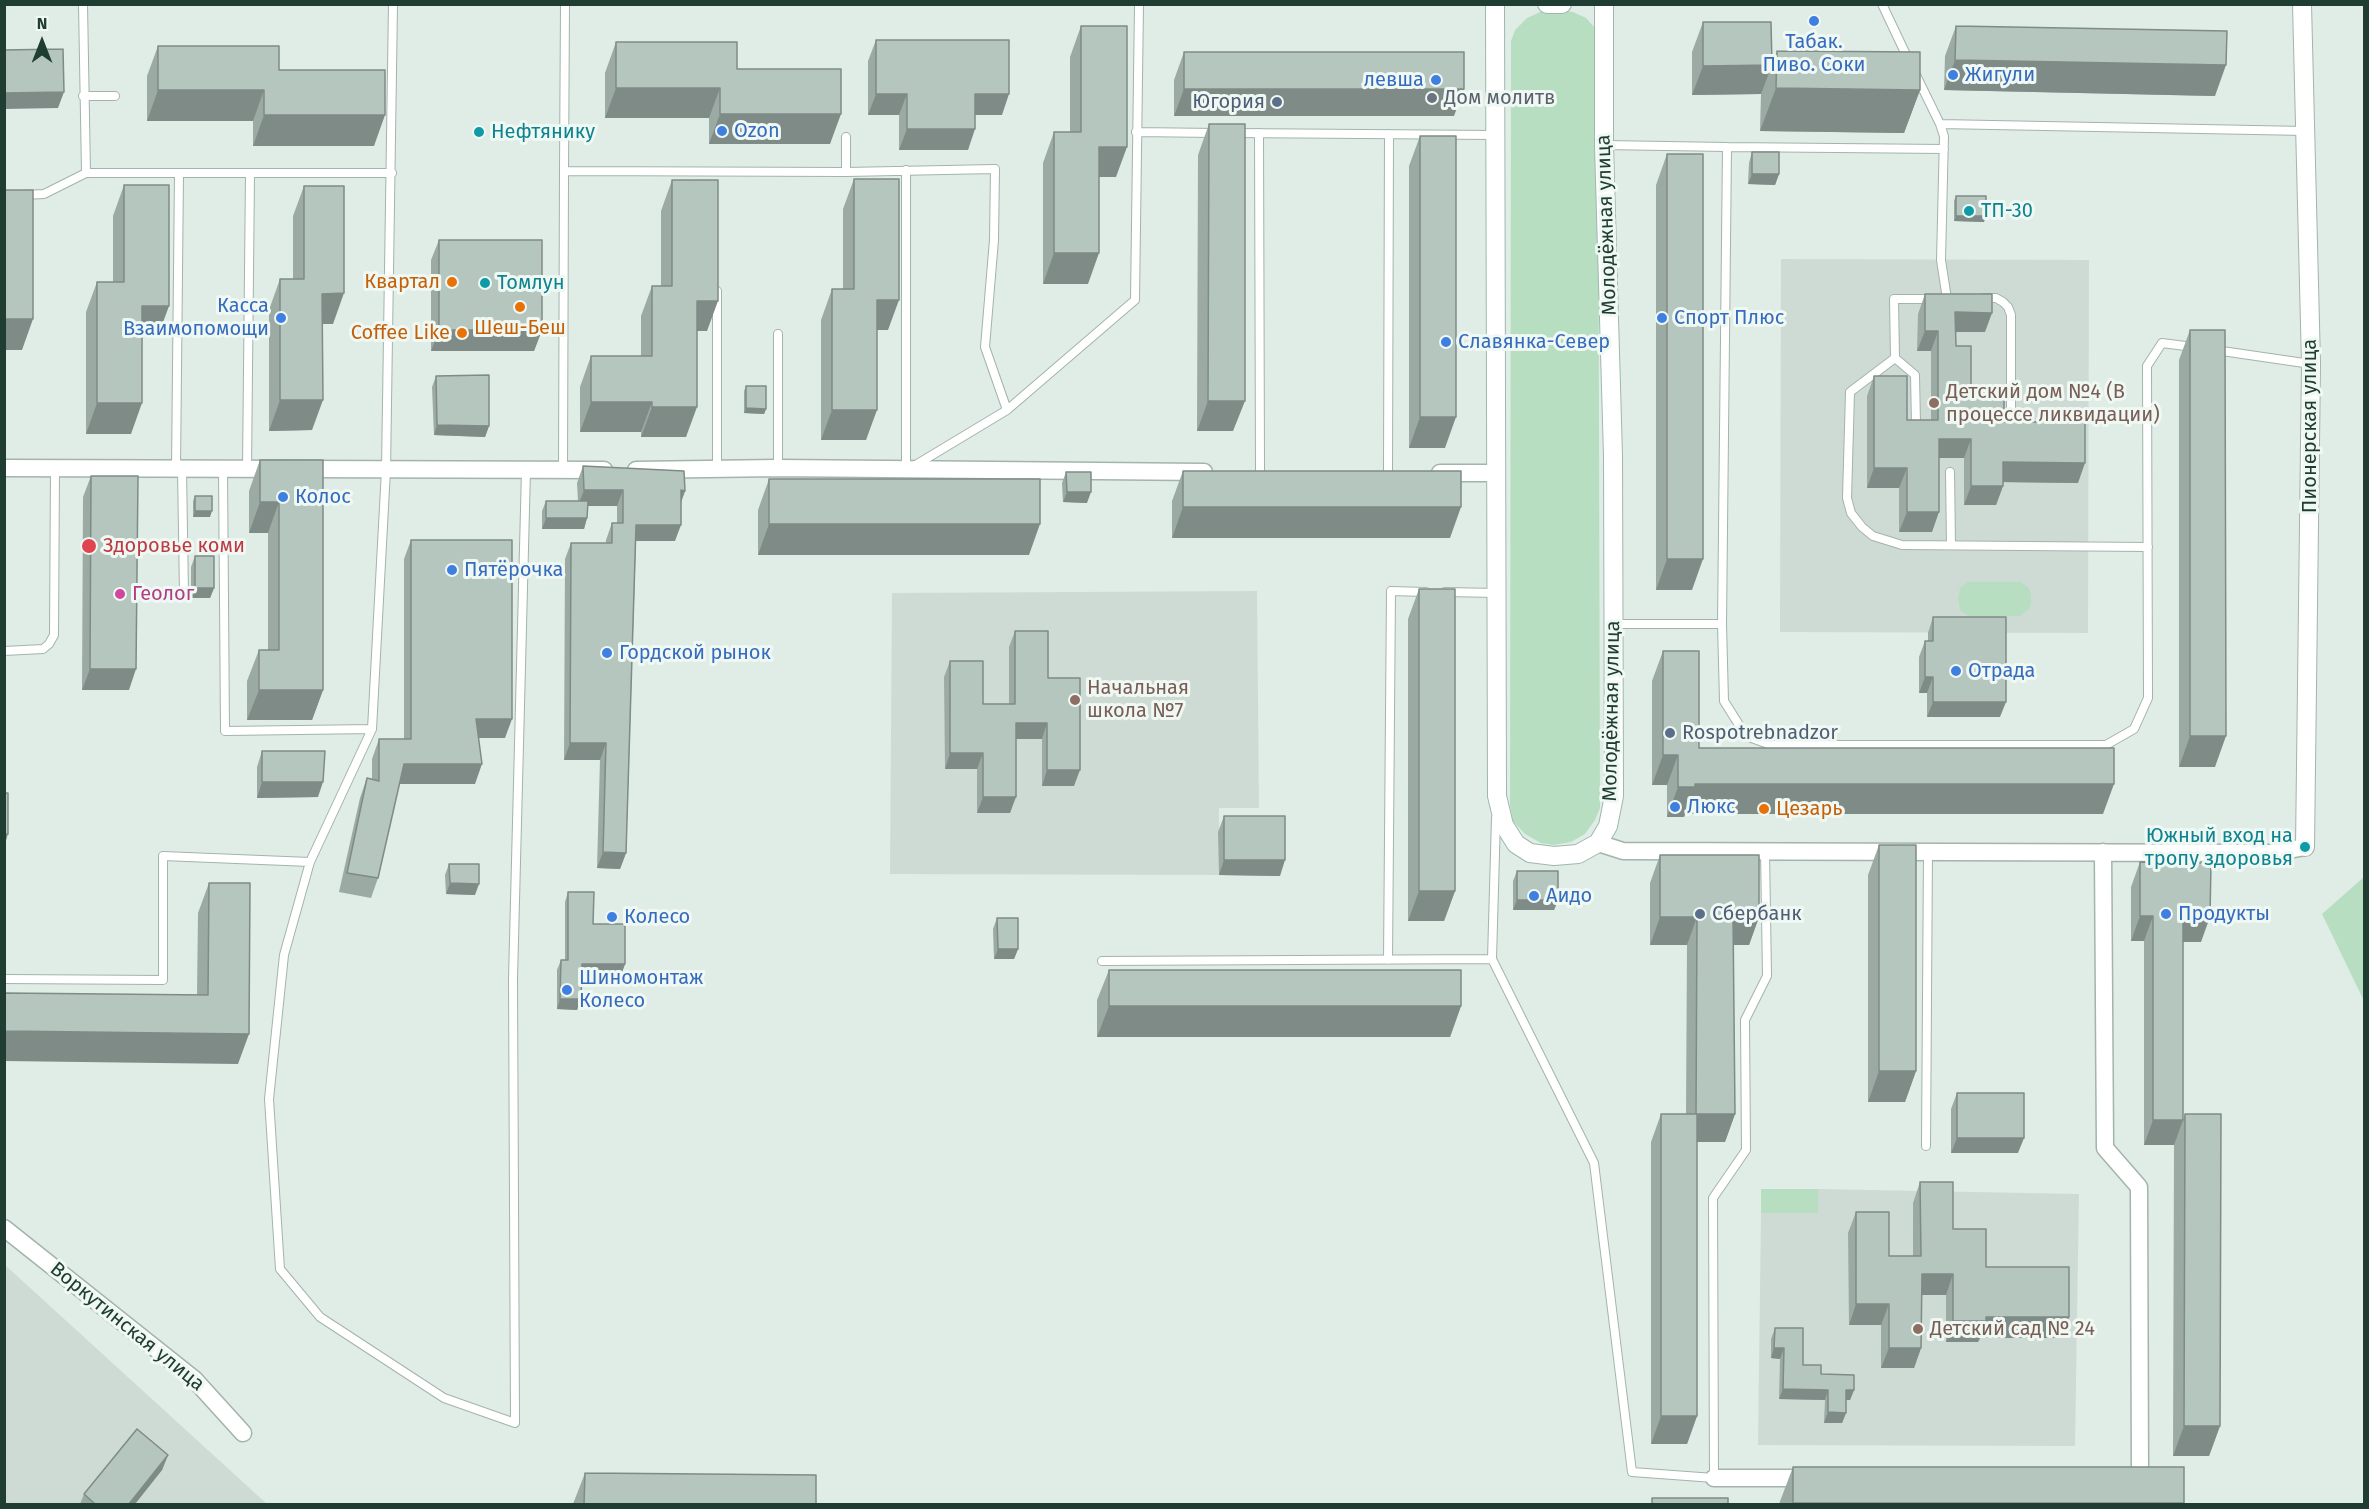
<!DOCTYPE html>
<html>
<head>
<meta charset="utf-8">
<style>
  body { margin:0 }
  #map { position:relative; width:2369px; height:1509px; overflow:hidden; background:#e0ece6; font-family:"Fira Sans",sans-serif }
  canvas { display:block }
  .frame { position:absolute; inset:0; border:6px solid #203d34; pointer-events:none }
  .north { position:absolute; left:12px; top:12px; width:60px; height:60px; -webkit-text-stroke:4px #f0f8f4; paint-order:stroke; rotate:0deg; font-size:16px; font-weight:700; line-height:24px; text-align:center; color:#203d34 }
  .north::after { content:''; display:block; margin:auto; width:21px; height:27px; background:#203d34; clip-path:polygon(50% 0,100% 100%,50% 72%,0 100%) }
</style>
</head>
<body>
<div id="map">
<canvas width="2369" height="1509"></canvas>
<div class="frame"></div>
<div class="north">N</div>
</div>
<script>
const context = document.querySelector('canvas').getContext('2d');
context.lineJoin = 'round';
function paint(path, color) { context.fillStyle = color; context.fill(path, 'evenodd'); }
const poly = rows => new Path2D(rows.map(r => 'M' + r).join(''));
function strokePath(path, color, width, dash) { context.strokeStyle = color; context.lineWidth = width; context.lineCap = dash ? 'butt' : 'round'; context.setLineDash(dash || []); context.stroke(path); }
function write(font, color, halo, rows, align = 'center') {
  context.font = font + ' "Fira Sans",sans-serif'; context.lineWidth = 6; context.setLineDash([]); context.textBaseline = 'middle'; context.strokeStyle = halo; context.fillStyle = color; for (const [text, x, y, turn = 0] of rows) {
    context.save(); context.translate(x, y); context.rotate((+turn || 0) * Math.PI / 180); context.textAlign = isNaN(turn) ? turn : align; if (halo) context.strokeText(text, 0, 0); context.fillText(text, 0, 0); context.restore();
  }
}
paint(poly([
  [1781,259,2089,260,2088,633,1780,632],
  [1257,591,1259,808,1219,808,1219,875,890,874,892,593],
  [1818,1189,2079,1194,2075,1446,1758,1445,1761,1213,1818,1213],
  [5,1265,267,1504,5,1504]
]), '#cedbd5');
paint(poly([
  [1558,10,1573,12,1586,18,1596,29,1598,39,1600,808,1595,820,1585,834,1571,842,1554,845,1541,843,1525,834,1513,821,1510,805,1511,41,1515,30,1527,18,1542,11],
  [1968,582,2020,582,2028,587,2031,593,2031,604,2028,610,2020,616,1968,616,1960,610,1958,598,1960,588],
  [2364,877,2364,1001,2322,914],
  [1761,1189,1818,1189,1818,1213,1761,1213]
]), '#b8dec1');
const service = poly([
  [565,4,564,171,846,172,995,169,994,240,985,347,1007,410],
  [1882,4,1909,61],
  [1916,75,1940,124],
  [83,96,115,96],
  [1136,132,1215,133],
  [1233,133,1494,135],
  [1259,133,1260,472],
  [846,137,846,172],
  [1604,145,1727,147],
  [1944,149,1727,147,1722,624,1724,701,1746,736,1771,745,2106,745,2134,729,2148,698,2147,366,2162,343,2193,347],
  [86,173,392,173],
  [4,196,44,194,86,173,83,4],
  [717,291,717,468],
  [1983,298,1996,298,2003,302,2008,307,2011,315,2011,433],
  [778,334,778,468],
  [2215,350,2311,364],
  [1895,358,1915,375,1916,424],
  [914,466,1007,410,1135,300,1139,4],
  [176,469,179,173],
  [182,469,184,594],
  [223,469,225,731,372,729],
  [247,469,250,173],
  [563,470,564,171],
  [906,470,906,170],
  [1950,472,1951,545],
  [1388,473,1389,134],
  [2148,547,1902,545,1873,536,1862,527,1851,513,1847,498,1850,392,1895,358,1894,299,1947,299,1941,260,1944,136,1940,124,2306,131],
  [1445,592,1497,593],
  [1613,624,1722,624],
  [4,651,43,649,49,644,54,635,55,468],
  [310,862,284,955,269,1099,280,1269,320,1317,444,1398,515,1423,513,979,526,470],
  [1492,959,1594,1163,1632,1472,1714,1478,1713,1198,1746,1150,1745,1020,1767,976,1765,851],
  [1388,960,1391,591,1426,592],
  [1102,961,1492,959,1496,818],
  [4,979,163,980,163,856,310,862,372,729,386,470,393,4],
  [1926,1146,1928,851]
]);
const minor = poly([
  [4,468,604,470],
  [636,470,778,468,1204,472],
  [1440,473,1496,473],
  [1598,843,1623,851,2273,853,2305,847],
  [2103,852,2105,1148,2139,1187,2140,1478,2129,1478],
  [4,1228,194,1379,243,1433],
  [1714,1478,1809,1478]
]);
const tertiary = poly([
  [2302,4,2311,364,2305,847]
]);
const secondary = poly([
  [1495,4,1497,796,1504,825,1516,844,1530,853,1554,856,1578,854,1598,843,1608,826,1614,796,1613,456,1604,145,1604,4],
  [1547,4,1562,4]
]);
strokePath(service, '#a3b4ad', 10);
strokePath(minor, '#a3b4ad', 19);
strokePath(tertiary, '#a3b4ad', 20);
strokePath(secondary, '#9eb8ae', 20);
strokePath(service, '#fff', 8);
strokePath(minor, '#fff', 16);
strokePath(tertiary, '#fff', 18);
strokePath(secondary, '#fff', 18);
paint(poly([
  [1703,22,1772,65,1777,51,1920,90,1904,133,1760,131,1761,94,1692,95,1692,52],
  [1081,26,1116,177,1099,177,1088,284,1043,284,1043,163,1054,132,1070,132,1070,57],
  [1956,26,2215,96,1944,90,1945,56],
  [876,40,1002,115,975,115,968,150,899,150,899,115,868,115,868,61],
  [616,42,737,69,830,144,709,144,709,118,605,118,605,73],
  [158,46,279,70,374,146,253,146,253,121,147,121,147,76],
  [1184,52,1454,116,1174,116,1174,80],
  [1209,124,1233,431,1197,431,1198,155],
  [1420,136,1445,448,1409,448,1409,166],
  [1752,152,1779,174,1775,185,1748,184,1749,163],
  [1667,154,1692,590,1656,590,1656,185],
  [854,179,888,330,877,330,866,440,821,440,821,320,832,289,843,289,843,209],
  [672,180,707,331,697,331,686,437,641,437,641,432,580,432,580,387,591,356,641,356,641,316,652,286,661,286,661,211],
  [124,185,158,336,142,336,131,434,86,434,86,312,97,282,113,282,113,216],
  [304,186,333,324,323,324,312,430,269,431,269,310,280,279,293,279,293,216],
  [1956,196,1984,222,1954,221,1954,201],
  [439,240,542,330,534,351,431,351,431,260],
  [1925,294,1985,332,1955,332,1956,346,1971,393,2004,422,2078,483,2003,482,2003,486,1996,505,1964,505,1964,458,1939,458,1932,532,1899,532,1899,488,1867,488,1867,396,1874,376,1907,420,1931,420,1931,351,1917,351,1918,314],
  [2190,330,2215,767,2179,767,2179,360],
  [436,376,489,426,485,437,434,435,432,387],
  [746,386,766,409,764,414,744,413,744,391],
  [260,460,323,460,323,690,312,720,247,720,247,681,259,650,268,650,268,533,249,533,249,491],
  [583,466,685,491,681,503,675,541,636,541,626,853,620,869,597,868,600,760,564,760,565,559,571,543,606,543,606,540,612,523,617,523,617,506,588,506,587,518,584,529,542,529,542,511,546,501,578,501,577,483],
  [1183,471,1450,538,1172,538,1172,501],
  [1066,472,1087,503,1063,502,1062,483],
  [91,476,129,690,82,690,83,497],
  [769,479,1029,555,758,555,758,510],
  [195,496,210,517,193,517,193,501],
  [411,540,505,738,479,738,475,784,399,784,378,878,371,898,339,892,360,798,367,778,372,779,372,759,379,739,404,739,404,559],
  [195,556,214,588,210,598,191,598,191,567],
  [1419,589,1455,891,1444,921,1408,921,1408,619],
  [1933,617,2000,717,1927,717,1927,693,1919,693,1919,657,1925,641,1928,641,1928,633],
  [1015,631,1048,678,1074,786,1042,786,1042,739,1016,739,1010,813,977,813,977,769,945,769,944,677,950,661,983,704,1009,704,1009,647],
  [1663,651,1699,748,2103,814,1685,814,1684,817,1667,817,1667,785,1652,785,1652,681],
  [262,751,318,797,257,798,257,767],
  [1224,816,1280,876,1219,875,1218,832],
  [1879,845,1916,1071,1905,1102,1868,1102,1868,875],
  [1660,855,1759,917,1749,945,1733,945,1735,1114,1725,1142,1697,1142,1697,1416,1687,1444,1651,1444,1651,1142,1661,1114,1686,1114,1687,945,1650,945,1650,883],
  [2140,862,2201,942,2183,942,2183,1120,2185,1114,2220,1426,2209,1456,2173,1456,2174,1145,2144,1145,2144,941,2131,941,2131,887],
  [449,864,475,895,446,894,445,875],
  [1517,871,1558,900,1554,910,1513,910,1513,881],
  [209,883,238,1064,197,995,198,913],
  [568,892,625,964,621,975,581,975,581,999,577,1010,557,1009,557,970,561,960,565,960,565,902],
  [997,918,1018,949,1014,959,994,959,993,929],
  [1109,970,1461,1006,1450,1037,1097,1037,1097,1000],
  [1957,1093,2018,1153,1951,1153,1951,1109],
  [1920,1182,1953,1229,1986,1267,2069,1317,2062,1338,1980,1338,1978,1342,1946,1342,1946,1295,1922,1295,1921,1348,1914,1368,1881,1368,1881,1325,1849,1325,1848,1233,1856,1212,1889,1256,1913,1256,1913,1203],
  [1775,1328,1803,1365,1854,1390,1850,1400,1846,1400,1846,1413,1842,1423,1824,1423,1825,1400,1779,1399,1780,1359,1771,1358,1771,1339],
  [168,1455,162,1470,135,1504,80,1504,84,1494],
  [1793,1467,2184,1503,2184,1504,1779,1504],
  [585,1473,816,1504,573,1504]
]), '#9caaa4');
paint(poly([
  [1955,60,2226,65,2215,96,1944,90],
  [1772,65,1761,94,1692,95,1703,66],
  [616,88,720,88,709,118,605,118],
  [1776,88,1920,90,1904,133,1760,131],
  [1184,89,1464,89,1454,116,1174,116],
  [158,90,264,90,253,121,147,121],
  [64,92,58,108,4,109,4,93],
  [876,94,907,94,899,115,868,115],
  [975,94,1009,94,1002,115,968,115],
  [720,114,841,114,830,144,709,144],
  [264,115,385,115,374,146,253,146],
  [907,129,975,129,968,150,899,150],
  [1099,147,1127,147,1116,177,1088,177],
  [1752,174,1779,174,1775,185,1748,184],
  [1956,216,1986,216,1984,222,1954,221],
  [1054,253,1099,253,1088,284,1043,284],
  [344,293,333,324,311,324,322,294],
  [877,300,899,300,888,330,866,330],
  [697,301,718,301,707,331,686,331],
  [142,306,169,306,158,336,131,336],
  [1955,312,1992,313,1985,332,1947,332],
  [4,319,33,319,22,350,4,350],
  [439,330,542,330,534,351,431,351],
  [1925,331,1938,331,1931,351,1917,351],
  [280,400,323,400,312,430,269,431],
  [1208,401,1245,401,1233,431,1197,431],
  [591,402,652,402,641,432,580,432],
  [97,403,142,403,131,434,86,434],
  [652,407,697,407,686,437,641,437],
  [746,408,766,409,764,414,744,413],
  [832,410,877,410,866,440,821,440],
  [1420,417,1456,417,1445,448,1409,448],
  [437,425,489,426,485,437,434,435],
  [1939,439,1971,439,1964,458,1932,458],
  [2003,462,2085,463,2078,483,1996,482],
  [1874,468,1907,468,1899,488,1867,488],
  [1971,486,2003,486,1996,505,1964,505],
  [584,490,623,490,617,506,578,506],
  [681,490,685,491,679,507],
  [1067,492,1091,492,1087,503,1063,502],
  [260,502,279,502,268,533,249,533],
  [1183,507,1461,507,1450,538,1172,538],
  [195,511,212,511,210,517,193,517],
  [1907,512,1939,512,1932,532,1899,532],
  [546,518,587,518,584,529,542,529],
  [769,524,1040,524,1029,555,758,555],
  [636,525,681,525,675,541,630,541],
  [1667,559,1703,559,1692,590,1656,590],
  [195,588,214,588,210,598,191,598],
  [90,669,136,669,129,690,82,690],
  [1925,677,1933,677,1927,693,1919,693],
  [259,690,323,690,312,720,247,720],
  [1933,702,2006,702,2000,717,1927,717],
  [476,719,512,719,505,738,469,738],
  [1016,723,1047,723,1042,739,1010,739],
  [2190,736,2226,736,2215,767,2179,767],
  [570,743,606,743,600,760,564,760],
  [950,753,983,753,977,769,945,769],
  [1663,755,1678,755,1667,785,1652,785],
  [404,764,482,764,475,784,396,784],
  [1047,770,1080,770,1074,786,1042,786],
  [262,782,323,782,318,797,257,798],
  [1695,784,2114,784,2103,814,1685,814,1684,817,1667,817,1678,787],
  [983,797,1016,797,1010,813,977,813],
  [4,834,8,834,5,844,4,844],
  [603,852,626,853,620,869,597,868],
  [1224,860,1285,860,1280,876,1219,875],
  [450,883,479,884,475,895,446,894],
  [1419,891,1455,891,1444,921,1408,921],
  [1517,900,1558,900,1554,910,1513,910],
  [2140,916,2153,916,2144,941,2131,941],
  [1660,917,1697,917,1687,945,1650,945],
  [1733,917,1759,917,1749,945,1723,945],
  [2183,917,2210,917,2201,942,2174,942],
  [998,949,1018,949,1014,959,994,959],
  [582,964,625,964,621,975,578,975],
  [560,999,581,999,577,1010,557,1009],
  [1109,1006,1461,1006,1450,1037,1097,1037],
  [4,1031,249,1034,238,1064,4,1061],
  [1879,1071,1916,1071,1905,1102,1868,1102],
  [1697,1114,1735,1114,1725,1142,1687,1142],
  [2153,1120,2183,1120,2174,1145,2144,1145],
  [1957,1138,2024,1138,2018,1153,1951,1153],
  [1922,1274,1953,1274,1946,1295,1914,1295],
  [1856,1304,1889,1304,1881,1325,1849,1325],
  [1986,1317,2069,1317,2062,1338,1980,1338,1978,1342,1946,1342,1953,1321],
  [1774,1348,1784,1348,1780,1359,1771,1358],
  [1889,1348,1921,1348,1914,1368,1881,1368],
  [1783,1389,1828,1390,1825,1400,1779,1399],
  [1846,1390,1854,1390,1850,1400,1843,1400],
  [1828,1412,1846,1413,1842,1423,1824,1423],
  [1661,1416,1697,1416,1687,1444,1651,1444],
  [2184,1426,2220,1426,2209,1456,2173,1456],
  [168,1455,162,1470,135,1504,129,1504],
  [1793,1503,2184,1503,2184,1504,1792,1504]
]), '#7f8b86');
const building = poly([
  [1703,22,1771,22,1772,65,1703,66,1703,22],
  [1081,26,1127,26,1127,147,1099,147,1099,253,1054,253,1054,132,1081,132,1081,26],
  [1956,26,2227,31,2226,65,1955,60,1956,26],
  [876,40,1009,40,1009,94,975,94,975,129,907,129,907,94,876,94,876,40],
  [616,42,737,42,737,69,841,69,841,114,720,114,720,88,616,88,616,42],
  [158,46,279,46,279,70,385,70,385,115,264,115,264,90,158,90,158,46],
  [63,49,64,92,4,93,4,50,63,49],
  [1777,51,1920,52,1920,90,1776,88,1777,51],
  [1184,52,1464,52,1464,89,1184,89,1184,52],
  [1209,124,1245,124,1245,401,1208,401,1209,124],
  [1420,136,1456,136,1456,417,1420,417,1420,136],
  [1752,152,1779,152,1779,174,1752,174,1752,152],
  [1667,154,1703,154,1703,559,1667,559,1667,154],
  [854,179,899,179,899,300,877,300,877,410,832,410,832,289,854,289,854,179],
  [672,180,718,180,718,301,697,301,697,407,652,407,652,402,591,402,591,356,652,356,652,286,672,286,672,180],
  [124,185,169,185,169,306,142,306,142,403,97,403,97,282,124,282,124,185],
  [304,186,344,186,344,293,322,294,323,400,280,400,280,279,304,279,304,186],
  [4,190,33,190,33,319,4,319,4,190],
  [1956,196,1986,196,1986,216,1956,216,1956,196],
  [439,240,542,240,542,330,439,330,439,240],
  [1925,294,1992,294,1992,313,1955,312,1956,346,1971,346,1971,393,2004,394,2004,422,2085,422,2085,463,2003,462,2003,486,1971,486,1971,439,1939,439,1939,512,1907,512,1907,468,1874,468,1874,376,1907,376,1907,420,1938,420,1938,331,1925,331,1925,294],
  [2190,330,2225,330,2226,736,2190,736,2190,330],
  [489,375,489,426,437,425,436,376,489,375],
  [746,386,766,386,766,409,746,408,746,386],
  [260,460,323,460,323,690,259,690,259,650,279,650,279,502,260,502,260,460],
  [583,466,684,471,685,491,681,490,681,525,636,525,626,853,603,852,606,743,570,743,571,543,612,543,612,523,623,523,623,490,584,490,583,466],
  [1183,471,1461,471,1461,507,1183,507,1183,471],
  [1066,472,1091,472,1091,492,1067,492,1066,472],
  [91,476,138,476,136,669,90,669,91,476],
  [769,479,1040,479,1040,524,769,524,769,479],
  [195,496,212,496,212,511,195,511,195,496],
  [546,501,588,501,587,518,546,518,546,501],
  [411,540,512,540,512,719,476,719,482,764,404,764,378,878,347,873,367,778,379,781,379,739,411,739,411,540],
  [195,556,214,556,214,588,195,588,195,556],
  [1419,589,1455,589,1455,891,1419,891,1419,589],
  [1933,617,2006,617,2006,702,1933,702,1933,677,1925,677,1925,641,1933,641,1933,617],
  [1015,631,1048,631,1048,678,1080,678,1080,770,1047,770,1047,723,1016,723,1016,797,983,797,983,753,950,753,950,661,983,661,983,704,1015,704,1015,631],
  [1663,651,1699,651,1699,748,2114,748,2114,784,1695,784,1695,787,1678,787,1678,755,1663,755,1663,651],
  [262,751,325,751,323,782,262,782,262,751],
  [4,793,8,793,8,834,4,834,4,793],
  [1224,816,1285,816,1285,860,1224,860,1224,816],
  [1879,845,1916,845,1916,1071,1879,1071,1879,845],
  [1660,855,1759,855,1759,917,1733,917,1735,1114,1697,1114,1697,1416,1661,1416,1661,1114,1696,1114,1697,917,1660,917,1660,855],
  [2140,862,2211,863,2210,917,2183,917,2183,1120,2153,1120,2153,916,2140,916,2140,862],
  [449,864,479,864,479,884,450,883,449,864],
  [1517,871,1558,871,1558,900,1517,900,1517,871],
  [209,883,250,883,249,1034,4,1031,4,993,208,995,209,883],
  [568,892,594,892,593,924,625,924,625,964,582,964,581,999,560,999,561,960,568,960,568,892],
  [997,918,1018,918,1018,949,998,949,997,918],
  [1109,970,1461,970,1461,1006,1109,1006,1109,970],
  [1957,1093,2024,1093,2024,1138,1957,1138,1957,1093],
  [2185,1114,2221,1114,2220,1426,2184,1426,2185,1114],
  [1920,1182,1953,1182,1953,1229,1986,1229,1986,1267,2069,1267,2069,1317,1986,1317,1986,1321,1953,1321,1953,1274,1922,1274,1921,1348,1889,1348,1889,1304,1856,1304,1856,1212,1889,1212,1889,1256,1921,1256,1920,1182],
  [1775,1328,1803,1328,1803,1365,1821,1365,1821,1374,1854,1375,1854,1390,1846,1390,1846,1413,1828,1412,1828,1390,1783,1389,1784,1348,1774,1348,1775,1328],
  [137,1429,168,1455,129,1504,95,1504,84,1494,137,1429],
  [1793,1467,2184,1467,2184,1503,1793,1503,1793,1467],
  [585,1473,816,1475,816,1504,584,1504,585,1473],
  [1652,1498,1728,1498,1728,1504,1652,1504,1652,1498]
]);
paint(building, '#b5c6bf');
strokePath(building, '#7f8b86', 1.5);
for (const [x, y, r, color] of [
  [1814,21,6,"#3f7fe0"],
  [1953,75,6,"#3f7fe0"],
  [1436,80,6,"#3f7fe0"],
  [1432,98,6,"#6b7280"],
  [1277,102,6,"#5c6f8a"],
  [722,131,6,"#3f7fe0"],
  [479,132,6,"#0f9aa8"],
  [1969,211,6,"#0f9aa8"],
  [452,282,6,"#e8710a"],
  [485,283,6,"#0f9aa8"],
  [520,307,6,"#e8710a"],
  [281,318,6,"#3f7fe0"],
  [1662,318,6,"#3f7fe0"],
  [462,333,6,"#e8710a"],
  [1446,342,6,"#3f7fe0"],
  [1934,403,6,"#8d6e63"],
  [283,497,6,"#3f7fe0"],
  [89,546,8,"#e0444e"],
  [452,570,6,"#3f7fe0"],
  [120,594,6,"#d1479c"],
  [607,653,6,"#3f7fe0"],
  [1956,671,6,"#3f7fe0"],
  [1075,700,6,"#8d6e63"],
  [1670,733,6,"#5c6f8a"],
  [1675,807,6,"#3f7fe0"],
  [1764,809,6,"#e8710a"],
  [2305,847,6,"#0f9aa8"],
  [1534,896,6,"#3f7fe0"],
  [1700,914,6,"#5c6f8a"],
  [2166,914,6,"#3f7fe0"],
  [612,917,6,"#3f7fe0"],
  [567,990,6,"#3f7fe0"],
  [1918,1329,6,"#8d6e63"]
]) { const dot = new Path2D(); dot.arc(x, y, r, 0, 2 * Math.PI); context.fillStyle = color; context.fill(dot); strokePath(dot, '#f0f8f4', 2); }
write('20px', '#366cbe', '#f0f8f4', [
  ["Табак.",1814,42,"center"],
  ["Пиво. Соки",1814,65,"center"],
  ["Жигули",1965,75],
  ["левша",1424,80,"right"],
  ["Ozon",734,131],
  ["Касса",269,306,"right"],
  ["Взаимопомощи",269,329,"right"],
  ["Спорт Плюс",1674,318],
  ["Славянка-Север",1458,342],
  ["Колос",295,497],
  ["Пятёрочка",464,570],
  ["Гордской рынок",619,653],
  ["Отрада",1968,671],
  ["Люкс",1687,807],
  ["Аидо",1546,896],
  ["Продукты",2178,914],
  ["Колесо",624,917],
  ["Шиномонтаж",579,978],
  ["Колесо",579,1001]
], 'left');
write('20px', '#5b616d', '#f0f8f4', [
  ["Дом молитв",1444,98]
], 'left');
write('20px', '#4e5e75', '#f0f8f4', [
  ["Югория",1265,102,"right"],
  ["Rospotrebnadzor",1682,733],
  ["Сбербанк",1712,914]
], 'left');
write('20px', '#0d838f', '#f0f8f4', [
  ["Нефтянику",491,132],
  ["ТП-30",1981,211],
  ["Томлун",497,283],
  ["Южный вход на",2293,836,"right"],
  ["тропу здоровья",2293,859,"right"]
], 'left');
write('20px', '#203d34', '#f0f8f4', [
  ["Молодёжная улица",1607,225,-92],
  ["Пионерская улица",2310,426,-90],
  ["Молодёжная улица",1612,711,-89],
  ["Воркутинская улица",127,1327,39]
]);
write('20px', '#c56008', '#f0f8f4', [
  ["Квартал",440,282],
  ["Шеш-Беш",520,328,"center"],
  ["Coffee Like",450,333],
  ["Цезарь",1776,809,"left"]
], 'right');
write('20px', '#785e54', '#f0f8f4', [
  ["Детский дом №4 (В",1946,392],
  ["процессе ликвидации)",1946,415],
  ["Начальная",1087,688],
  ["школа №7",1087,711],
  ["Детский сад № 24",1930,1329]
], 'left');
write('20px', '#be3a42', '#f0f8f4', [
  ["Здоровье коми",103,546]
], 'left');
write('20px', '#b23c85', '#f0f8f4', [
  ["Геолог",132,594]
], 'left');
</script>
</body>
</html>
